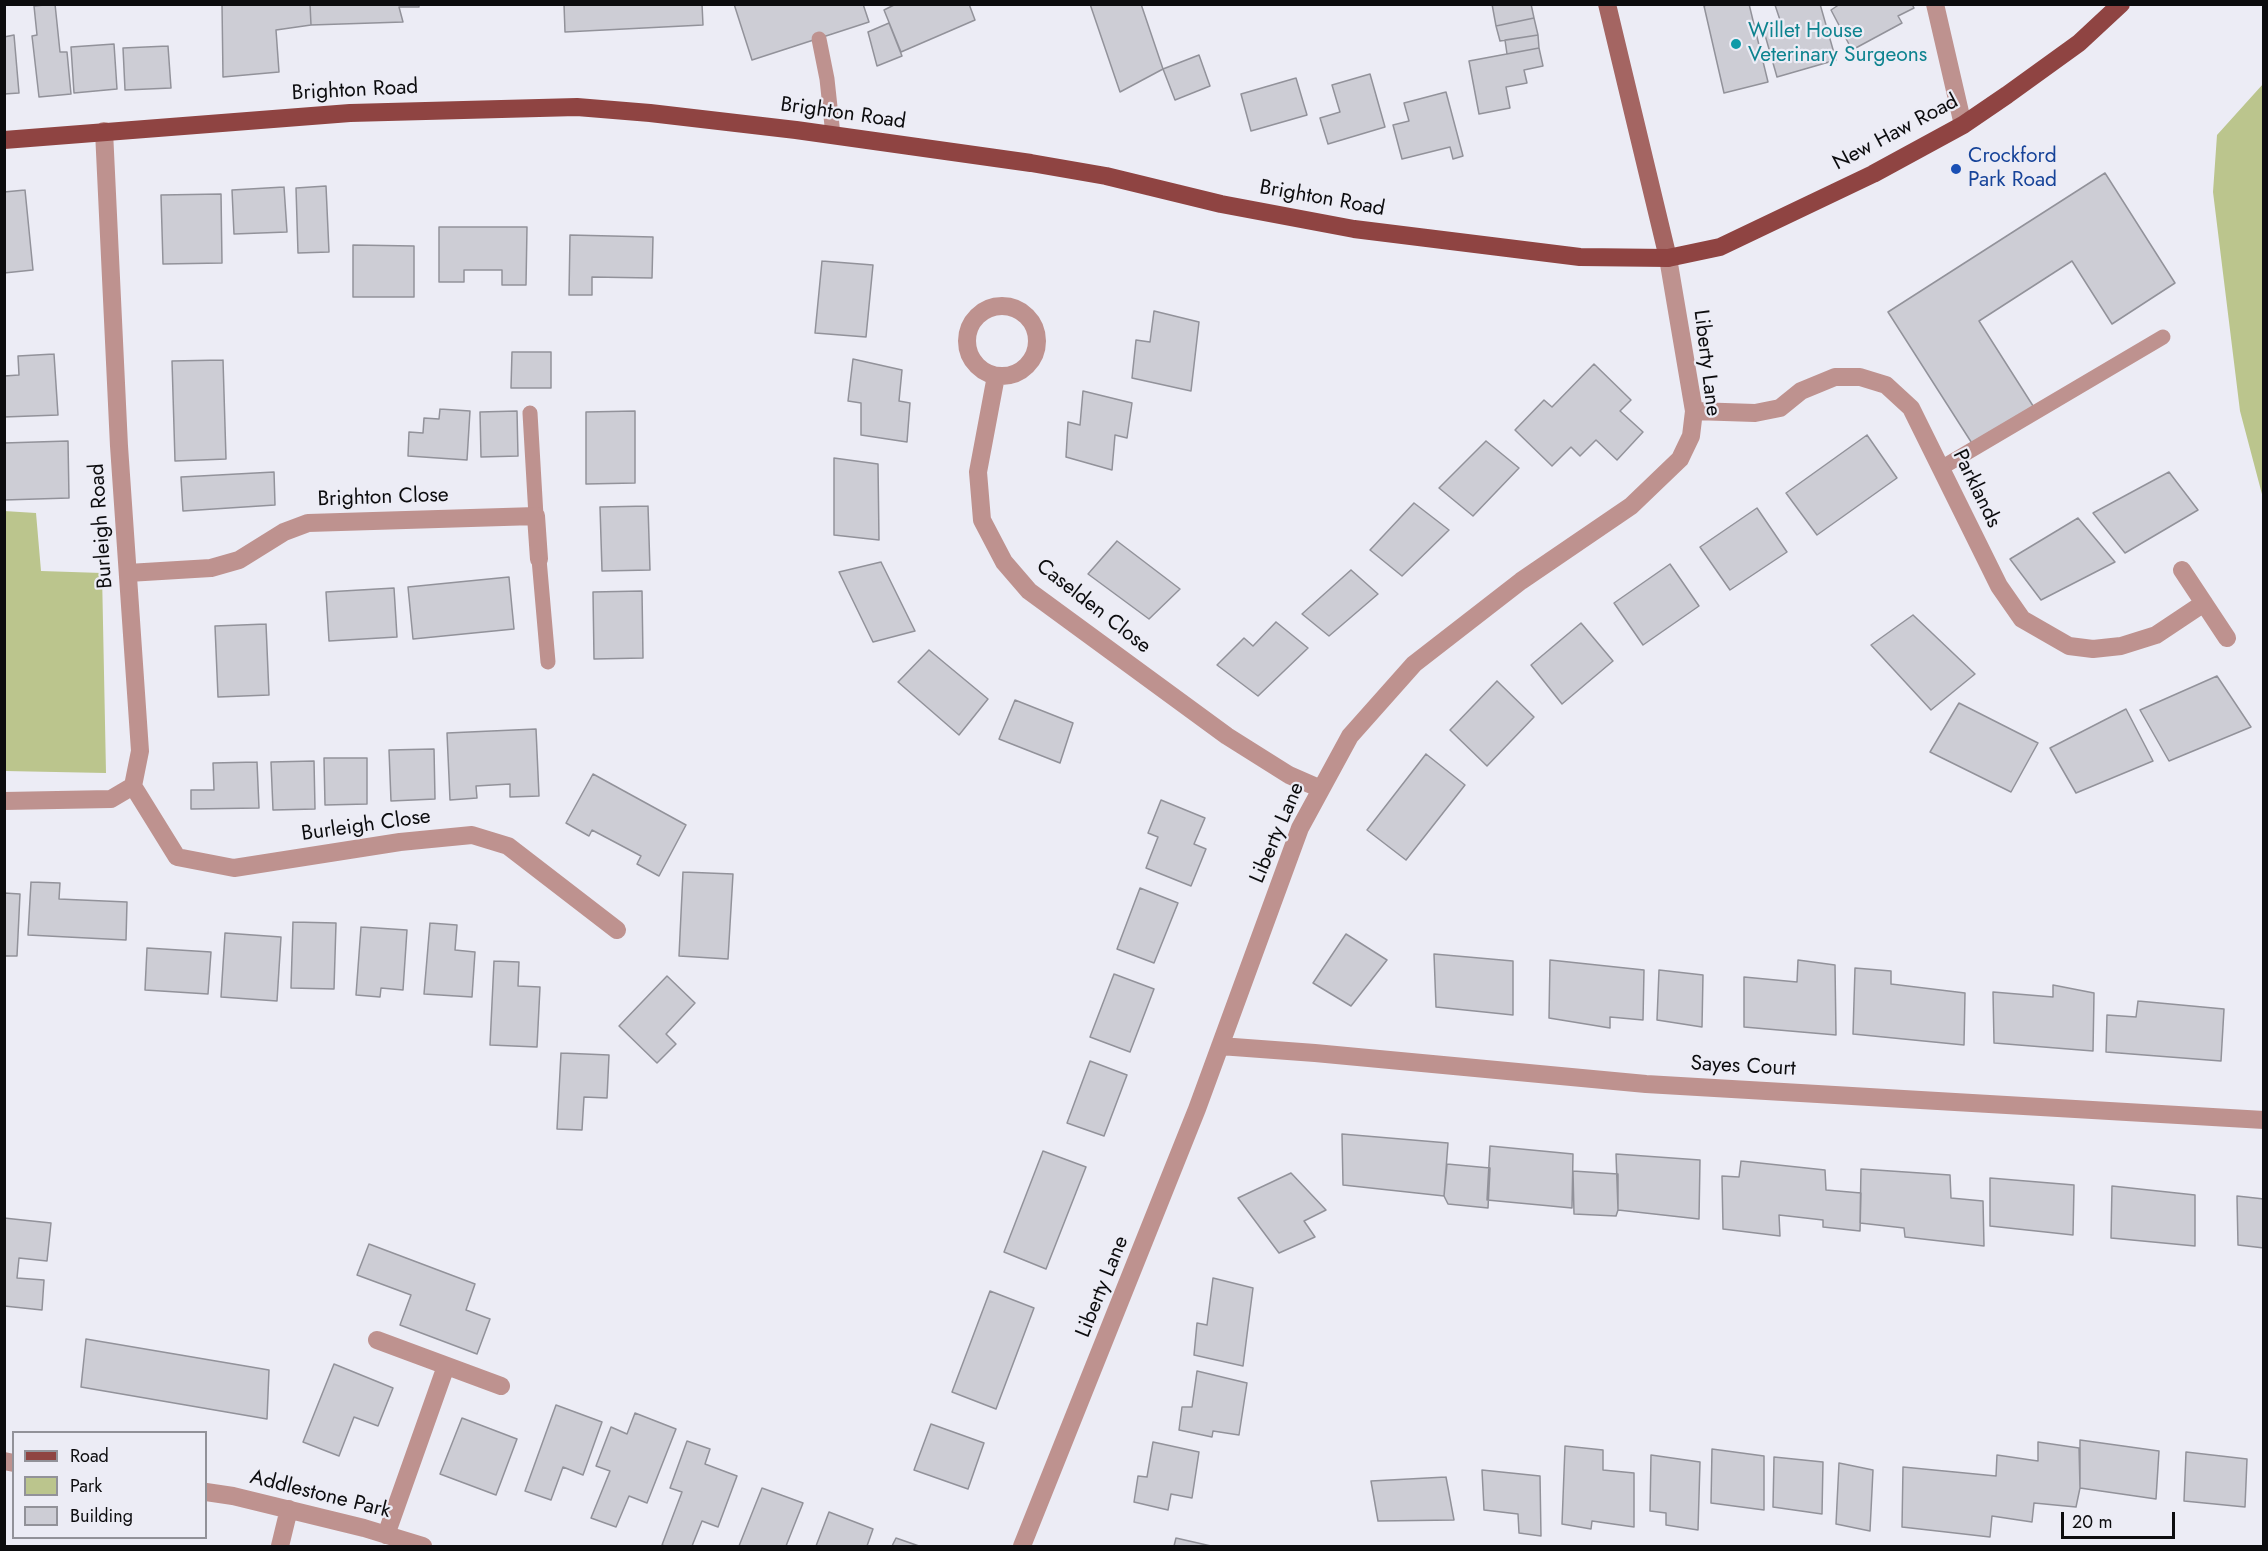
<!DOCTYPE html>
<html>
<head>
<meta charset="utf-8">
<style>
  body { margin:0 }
  #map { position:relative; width:2268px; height:1551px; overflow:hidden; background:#ececf5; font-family:Jost,sans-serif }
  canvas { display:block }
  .frame { position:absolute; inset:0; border:6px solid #0c0c0e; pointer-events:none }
  .legend { position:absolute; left:12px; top:1431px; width:195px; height:108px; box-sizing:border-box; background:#ececf5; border:2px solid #929299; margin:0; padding:8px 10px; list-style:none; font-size:18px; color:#0c0c0e }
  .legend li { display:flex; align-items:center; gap:12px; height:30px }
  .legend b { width:30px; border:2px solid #929299 }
  .scale { position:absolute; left:2061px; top:1512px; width:114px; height:27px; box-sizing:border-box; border:3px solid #0c0c0e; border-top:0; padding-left:8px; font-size:18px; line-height:21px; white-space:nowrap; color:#0c0c0e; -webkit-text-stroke:4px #ececf5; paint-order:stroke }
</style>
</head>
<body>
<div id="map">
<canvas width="2268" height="1551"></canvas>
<div class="frame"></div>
<ul class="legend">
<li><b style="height:8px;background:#8f4442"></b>Road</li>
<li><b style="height:16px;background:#bbc58d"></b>Park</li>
<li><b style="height:16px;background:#cdcdd5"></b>Building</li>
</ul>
<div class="scale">20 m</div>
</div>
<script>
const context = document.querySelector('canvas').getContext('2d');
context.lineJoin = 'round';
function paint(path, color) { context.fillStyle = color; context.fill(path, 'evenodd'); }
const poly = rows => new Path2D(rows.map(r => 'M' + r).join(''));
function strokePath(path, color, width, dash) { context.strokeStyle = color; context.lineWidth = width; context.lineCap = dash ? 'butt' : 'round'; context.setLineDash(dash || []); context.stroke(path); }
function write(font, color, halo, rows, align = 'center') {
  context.font = font + ' Jost,sans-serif'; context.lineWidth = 4.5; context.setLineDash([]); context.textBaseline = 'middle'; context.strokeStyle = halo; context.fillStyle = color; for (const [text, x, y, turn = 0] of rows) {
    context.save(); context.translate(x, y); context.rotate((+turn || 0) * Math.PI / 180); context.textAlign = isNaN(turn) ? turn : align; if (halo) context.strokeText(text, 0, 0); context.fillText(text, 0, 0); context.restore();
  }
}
paint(poly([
  [2263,84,2263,498,2240,411,2213,192,2217,135],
  [4,511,36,513,41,571,102,573,106,773,5,771]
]), '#bbc58d');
const building = poly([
  [55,4,60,52,67,52,71,94,39,97,32,36,37,35,34,6,55,4],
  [222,4,310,4,311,25,276,30,279,72,223,77,222,4],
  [310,4,419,4,419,7,399,7,403,22,311,25,310,4],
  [564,4,702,4,703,25,565,32,564,4],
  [734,4,863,4,869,22,752,60,734,4],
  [896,4,969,4,975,20,901,52,884,10,896,4],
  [1090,4,1141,4,1163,69,1120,92,1090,4],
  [1492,4,1531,4,1534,18,1496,26,1492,4],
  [1709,4,1749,4,1768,82,1724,93,1704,6,1709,4],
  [1820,4,1836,60,1777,77,1763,28,1781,23,1775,5,1820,4],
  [1912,4,1914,8,1898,16,1902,23,1852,50,1831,10,1840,4,1912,4],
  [1534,18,1538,35,1500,41,1496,26,1534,18],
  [889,23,902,56,877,66,868,32,889,23],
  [14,35,19,93,4,94,4,37,14,35],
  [1538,35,1539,48,1507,54,1505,40,1538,35],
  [114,44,117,89,74,93,71,47,114,44],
  [168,46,171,88,125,90,123,48,168,46],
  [1539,48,1543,66,1524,70,1527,83,1506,87,1510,108,1479,114,1469,61,1539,48],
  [1199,55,1210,86,1175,100,1163,69,1199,55],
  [1370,74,1385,127,1328,144,1320,118,1340,112,1332,85,1370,74],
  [1296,78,1307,115,1251,131,1241,94,1296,78],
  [1446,92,1463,156,1453,159,1450,147,1402,159,1393,125,1409,121,1404,103,1446,92],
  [2105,173,2175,283,2112,324,2072,261,1979,321,2035,409,1975,448,1888,312,2105,173],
  [326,186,329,252,298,253,296,188,326,186],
  [284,187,287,232,234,234,232,190,284,187],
  [25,190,33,270,4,273,4,192,25,190],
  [221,194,222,263,163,264,161,195,221,194],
  [439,227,527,227,526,285,502,285,502,270,464,270,464,282,439,282,439,227],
  [570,235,653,237,652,278,592,277,592,295,569,295,570,235],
  [353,245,414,246,414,297,353,297,353,245],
  [822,261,873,265,866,337,815,333,822,261],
  [1154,311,1199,322,1191,391,1132,378,1136,340,1150,342,1154,311],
  [512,352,551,352,551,388,511,388,512,352],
  [54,354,58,415,4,417,4,376,19,375,18,356,54,354],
  [853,359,902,370,899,401,910,403,907,442,861,435,861,403,848,401,853,359],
  [223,360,226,459,175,461,172,361,223,360],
  [1594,364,1631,400,1620,411,1643,432,1617,460,1596,440,1580,456,1571,447,1552,466,1515,430,1544,400,1552,407,1594,364],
  [1083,391,1132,403,1127,438,1115,435,1112,470,1066,457,1068,422,1080,425,1083,391],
  [440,409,470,411,467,460,408,456,409,432,423,433,424,418,439,419,440,409],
  [517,411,518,456,481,457,480,412,517,411],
  [635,411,635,483,586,484,586,412,635,411],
  [1867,435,1897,478,1817,535,1786,493,1867,435],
  [68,441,69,498,4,500,4,443,68,441],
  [1486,441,1519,468,1473,516,1439,488,1486,441],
  [834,458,878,464,879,540,834,535,834,458],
  [274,472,275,505,183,511,181,477,274,472],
  [2169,472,2198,510,2125,553,2093,513,2169,472],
  [1414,503,1449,530,1402,576,1370,550,1414,503],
  [648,506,650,570,602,571,600,507,648,506],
  [1757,508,1787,552,1730,590,1700,547,1757,508],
  [2078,518,2115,562,2041,600,2010,559,2078,518],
  [1117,541,1180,589,1149,619,1088,574,1117,541],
  [881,562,915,631,873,642,839,572,881,562],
  [1670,564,1699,606,1643,645,1614,603,1670,564],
  [1351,570,1378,594,1329,636,1302,614,1351,570],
  [509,577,514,629,413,639,408,587,509,577],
  [394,588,397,637,329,641,326,592,394,588],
  [642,591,643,658,594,659,593,592,642,591],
  [1913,615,1975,674,1931,710,1871,645,1913,615],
  [1276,622,1308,648,1258,696,1217,665,1244,638,1253,646,1276,622],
  [1581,623,1613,661,1562,704,1531,665,1581,623],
  [266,624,269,695,218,697,215,626,266,624],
  [929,650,988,699,959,735,898,682,929,650],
  [2217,676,2251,727,2169,761,2140,710,2217,676],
  [1497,681,1534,717,1487,766,1450,730,1497,681],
  [1015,700,1073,723,1060,763,999,739,1015,700],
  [1959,703,2038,743,2011,792,1930,752,1959,703],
  [2126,709,2153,761,2076,793,2050,748,2126,709],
  [536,729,539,796,510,797,510,784,476,786,477,798,450,800,447,733,536,729],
  [434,749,435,799,391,801,389,750,434,749],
  [1426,754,1465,785,1406,860,1367,830,1426,754],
  [324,758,367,758,367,804,325,805,324,758],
  [314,761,315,809,273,810,271,762,314,761],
  [257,762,259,808,191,809,191,790,214,790,213,763,257,762],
  [593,774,686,825,659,876,637,864,641,856,592,830,589,836,566,823,593,774],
  [1161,800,1205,818,1194,844,1206,849,1191,886,1146,868,1158,837,1148,833,1161,800],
  [683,872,733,874,728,959,679,956,683,872],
  [31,882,60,883,59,899,127,902,126,940,28,935,31,882],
  [1140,888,1178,903,1154,963,1117,949,1140,888],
  [4,893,20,894,17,956,4,956,4,893],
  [293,922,336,923,334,989,291,988,293,922],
  [430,923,457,925,455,950,475,952,472,997,424,994,430,923],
  [361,927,407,930,403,990,381,988,380,997,356,995,361,927],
  [225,933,281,937,277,1001,221,997,225,933],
  [1346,934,1387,960,1351,1006,1313,983,1346,934],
  [147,948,211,952,208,994,145,990,147,948],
  [1434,954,1513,961,1513,1015,1436,1007,1434,954],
  [1550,960,1644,970,1643,1020,1610,1017,1610,1028,1549,1018,1550,960],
  [1798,960,1835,965,1836,1035,1744,1027,1744,977,1797,982,1798,960],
  [494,961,519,962,518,986,540,987,537,1047,490,1045,494,961],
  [1855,968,1891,971,1891,984,1965,993,1964,1045,1853,1034,1855,968],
  [1659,970,1703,975,1702,1027,1657,1020,1659,970],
  [1114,974,1154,989,1130,1052,1090,1037,1114,974],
  [667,976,695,1003,666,1034,676,1044,657,1063,619,1026,667,976],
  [2053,985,2094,993,2093,1051,1994,1043,1993,992,2053,997,2053,985],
  [2138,1001,2224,1009,2221,1061,2106,1052,2107,1015,2136,1017,2138,1001],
  [561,1053,609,1055,607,1098,584,1097,582,1130,557,1129,561,1053],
  [1090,1061,1127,1075,1104,1136,1067,1123,1090,1061],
  [1342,1134,1448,1143,1444,1196,1343,1185,1342,1134],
  [1490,1146,1573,1154,1572,1208,1487,1200,1490,1146],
  [1043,1151,1086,1167,1046,1269,1004,1252,1043,1151],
  [1616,1154,1700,1160,1699,1219,1618,1210,1616,1154],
  [1741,1161,1825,1170,1826,1190,1861,1193,1860,1231,1823,1227,1823,1220,1779,1215,1780,1236,1723,1229,1722,1176,1739,1177,1741,1161],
  [1447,1164,1490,1168,1488,1208,1448,1204,1444,1196,1447,1164],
  [1861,1169,1950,1175,1951,1198,1983,1201,1984,1246,1905,1237,1904,1228,1860,1223,1861,1169],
  [1573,1171,1618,1174,1618,1210,1616,1216,1574,1214,1573,1171],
  [1291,1173,1326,1210,1304,1221,1315,1237,1279,1253,1238,1198,1291,1173],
  [1990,1178,2074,1185,2073,1235,1990,1226,1990,1178],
  [2112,1186,2195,1195,2195,1246,2111,1238,2112,1186],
  [2237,1196,2264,1199,2264,1248,2238,1245,2237,1196],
  [4,1218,51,1223,47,1261,19,1258,17,1278,44,1280,42,1310,4,1306,4,1218],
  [369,1244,475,1284,466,1310,490,1319,477,1354,400,1325,411,1295,357,1275,369,1244],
  [1213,1278,1253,1288,1243,1366,1194,1355,1197,1323,1207,1325,1213,1278],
  [990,1291,1034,1308,996,1409,952,1392,990,1291],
  [86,1339,269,1370,267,1419,81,1387,86,1339],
  [334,1364,393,1388,378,1426,354,1417,339,1456,303,1442,334,1364],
  [1197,1371,1247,1383,1239,1435,1213,1431,1212,1437,1179,1430,1182,1407,1192,1407,1197,1371],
  [556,1405,602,1422,583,1475,563,1467,551,1500,525,1491,556,1405],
  [635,1413,676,1429,647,1503,629,1496,616,1527,591,1518,610,1471,596,1466,611,1427,627,1434,635,1413],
  [462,1418,517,1439,496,1495,440,1474,462,1418],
  [931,1424,984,1443,968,1489,914,1470,931,1424],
  [2080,1440,2159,1451,2156,1499,2080,1488,2080,1440],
  [687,1441,710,1449,705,1464,737,1476,718,1527,702,1521,692,1546,665,1546,662,1545,682,1492,670,1488,687,1441],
  [1153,1442,1199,1452,1192,1498,1171,1494,1168,1510,1134,1502,1138,1476,1147,1477,1153,1442],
  [2038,1442,2079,1448,2080,1488,2076,1507,2034,1503,2032,1522,1992,1516,1990,1537,1902,1527,1903,1467,1996,1476,1997,1455,2038,1461,2038,1442],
  [1565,1446,1603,1450,1603,1470,1634,1473,1634,1527,1592,1521,1591,1529,1562,1524,1565,1446],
  [1712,1449,1764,1456,1764,1510,1711,1503,1712,1449],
  [2186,1452,2247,1459,2245,1507,2184,1501,2186,1452],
  [1651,1455,1700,1462,1698,1530,1666,1525,1666,1513,1650,1511,1651,1455],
  [1774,1457,1823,1462,1822,1514,1773,1507,1774,1457],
  [1839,1463,1873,1470,1870,1531,1836,1524,1839,1463],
  [1482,1470,1540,1476,1541,1536,1519,1533,1518,1514,1484,1510,1482,1470],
  [1446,1477,1454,1520,1378,1521,1371,1481,1446,1477],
  [762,1488,803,1503,786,1546,739,1546,762,1488],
  [829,1512,873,1529,867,1546,816,1546,829,1512],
  [896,1538,919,1546,892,1546,896,1538],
  [1176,1538,1211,1546,1174,1546,1176,1538]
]);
paint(building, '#cdcdd5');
strokePath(building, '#92929a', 1.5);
strokePath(poly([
  [819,39,827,79,833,135],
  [530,413,536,516],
  [1941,468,2163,337],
  [539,559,548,662]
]), '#be928f', 15);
strokePath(poly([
  [1935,4,1963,125],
  '967 341a35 35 0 1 1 70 0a35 35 0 1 1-70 0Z',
  [996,376,978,472,982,520,1004,562,1029,591,1227,736,1289,775,1321,789],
  [1694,411,1755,413,1780,408,1801,391,1835,377,1860,377,1886,385,1911,408,1999,586,2022,619,2069,646,2093,649,2121,646,2156,635,2204,603],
  [2182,570,2227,638],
  [128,573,211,568,239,560,284,532,308,523,536,516,539,559],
  [133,786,177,857,234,868,400,842,472,835,508,846,617,930],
  [4,801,111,799,133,786,140,751,119,446,104,131],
  [1220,1046,1315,1053,1646,1084,2264,1120],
  [377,1340,501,1386],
  [4,1461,14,1463],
  [206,1492,233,1496,364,1528,423,1546],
  [386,1535,446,1366],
  [280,1546,289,1509],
  [1022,1546,1197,1109,1300,828,1350,736,1414,664,1521,581,1631,506,1680,459,1691,436,1694,411,1668,258]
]), '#be928f', 18);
strokePath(poly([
  [1607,4,1668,258]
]), '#a46562', 18);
strokePath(poly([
  [4,140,350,113,577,107,650,113,796,130,1031,163,1106,176,1221,204,1354,229,1580,257,1668,258,1720,247,1873,174,1963,125,2007,95,2079,43,2121,4]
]), '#8f4442', 18);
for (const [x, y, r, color] of [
  [1736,44,6,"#0f9aa8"],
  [1956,169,6,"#1a4fb4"]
]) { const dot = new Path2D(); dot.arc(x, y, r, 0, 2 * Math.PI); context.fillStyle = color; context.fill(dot); strokePath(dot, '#ececf5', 2); }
write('21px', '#0d838f', '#ececf5', [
  ["Willet House",1748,32],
  ["Veterinary Surgeons",1748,56]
], 'left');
write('21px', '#0c0c0e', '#ececf5', [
  ["Brighton Road",355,91,-3],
  ["Brighton Road",843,114,8],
  ["New Haw Road",1896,133,-28],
  ["Brighton Road",1322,199,10],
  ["Liberty Lane",1706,363,83],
  ["Parklands",1976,489,64],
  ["Brighton Close",383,498,-2],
  ["Burleigh Road",102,526,-94],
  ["Caselden Close",1093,607,38],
  ["Burleigh Close",366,826,-8],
  ["Liberty Lane",1278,833,-67],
  ["Sayes Court",1743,1067,3],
  ["Liberty Lane",1103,1287,-68],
  ["Addlestone Park",320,1495,14]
]);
write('21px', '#164399', '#ececf5', [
  ["Crockford",1968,157],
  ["Park Road",1968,181]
], 'left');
</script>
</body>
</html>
